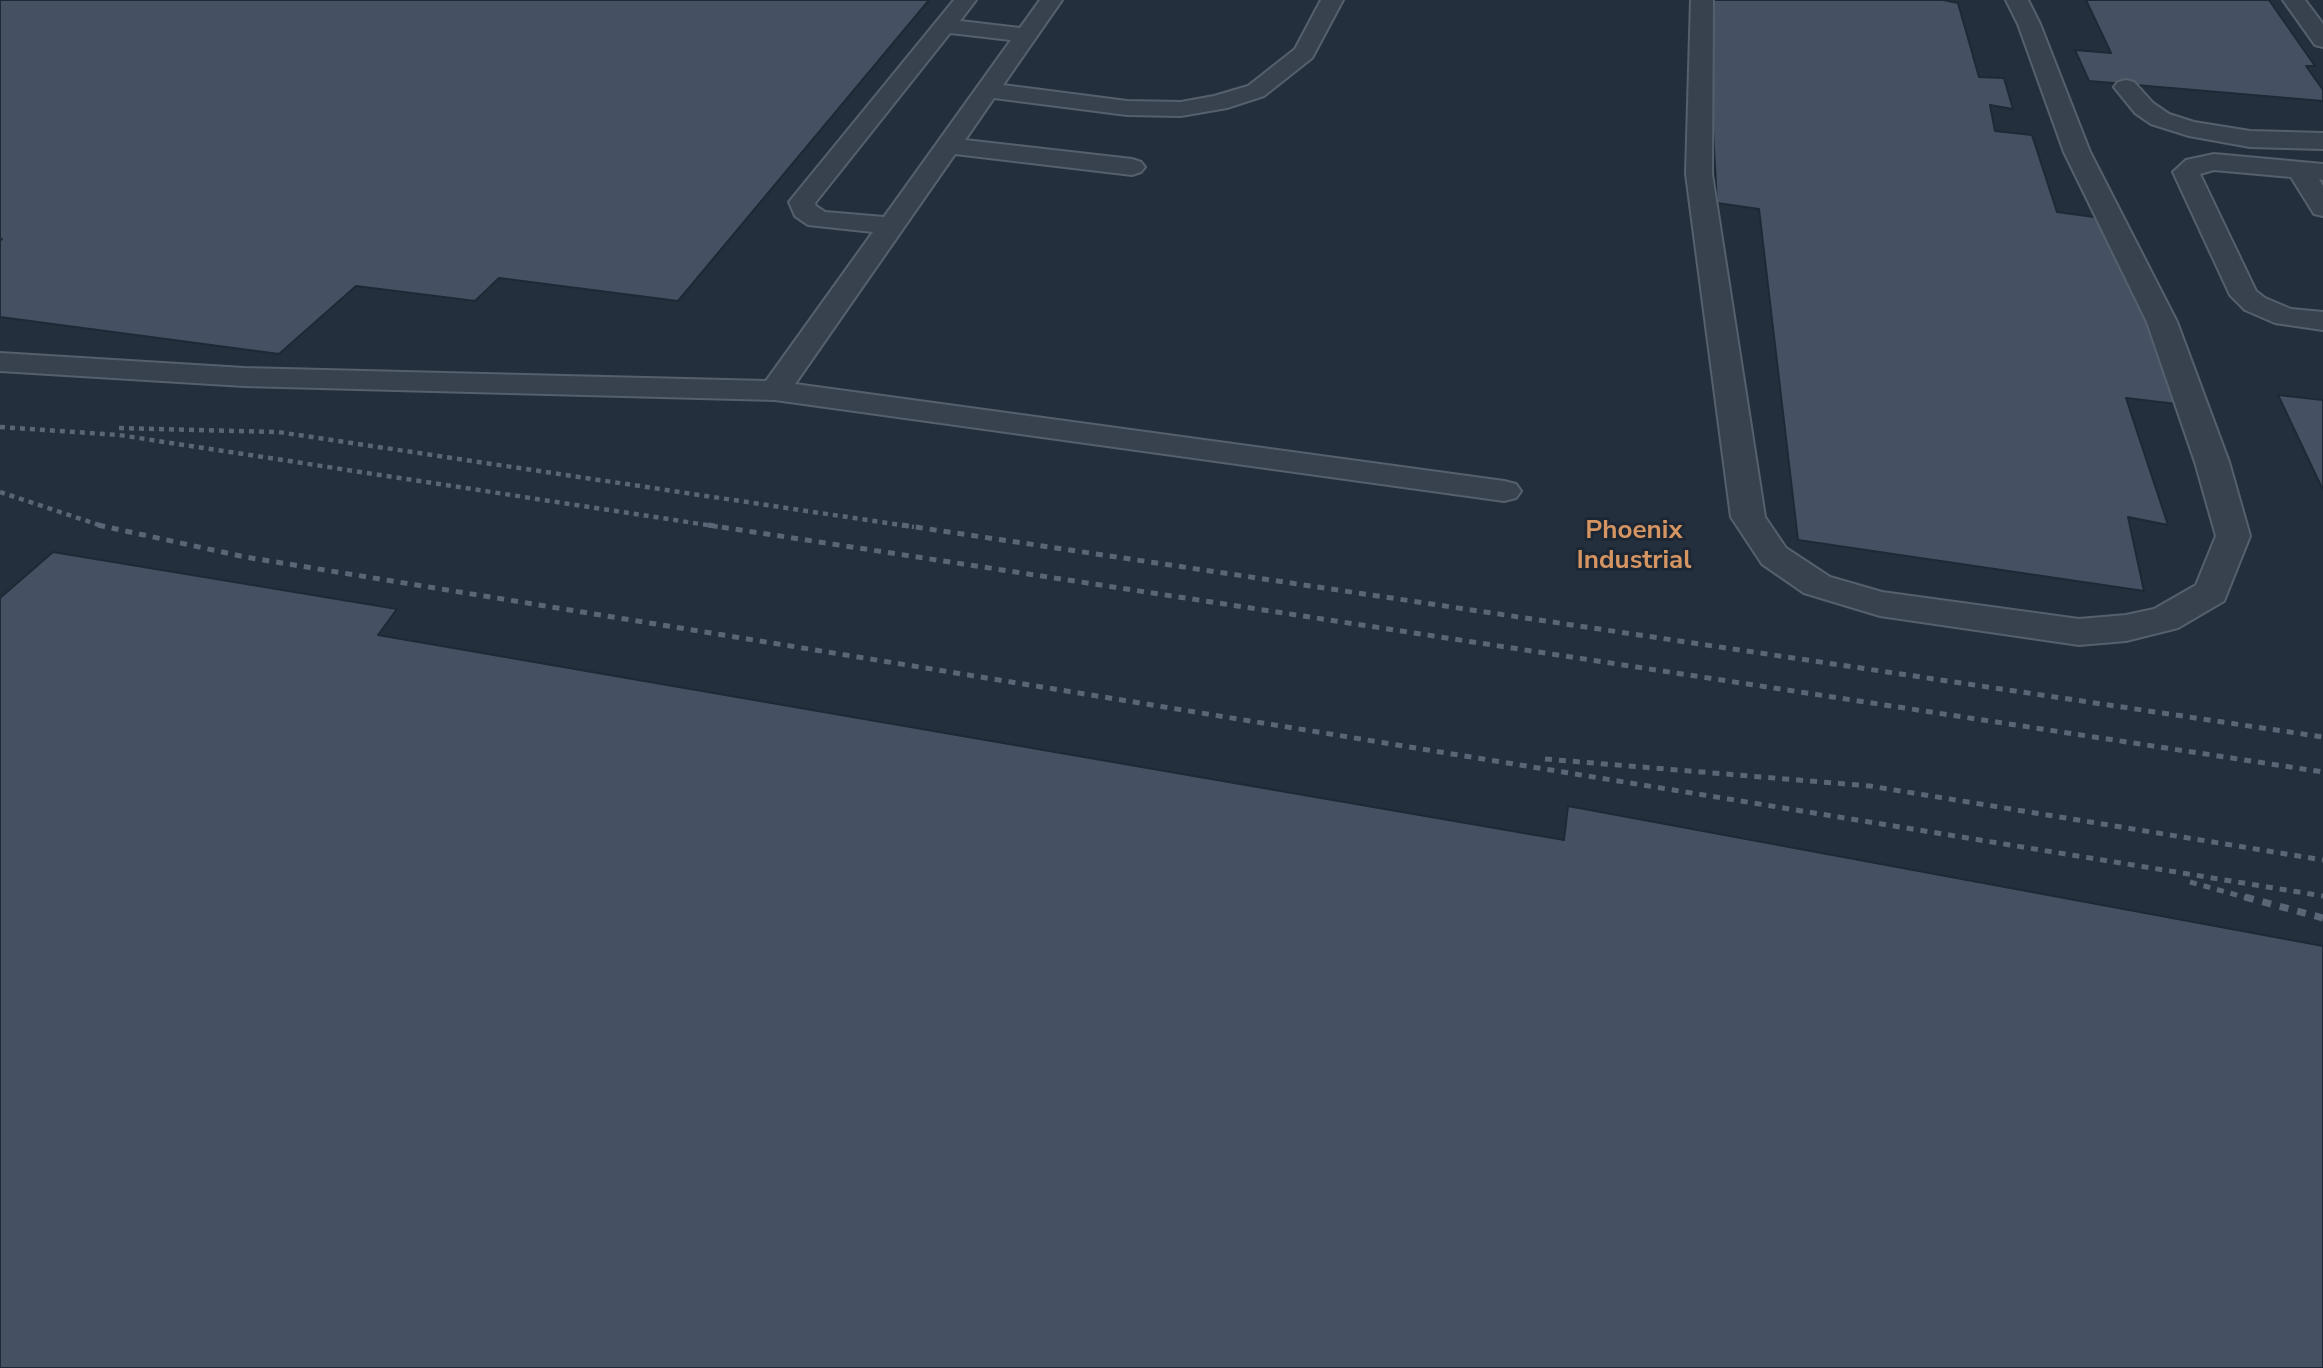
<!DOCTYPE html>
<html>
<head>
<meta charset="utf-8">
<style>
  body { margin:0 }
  canvas { display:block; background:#242f3e }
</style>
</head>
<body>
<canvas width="2323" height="1368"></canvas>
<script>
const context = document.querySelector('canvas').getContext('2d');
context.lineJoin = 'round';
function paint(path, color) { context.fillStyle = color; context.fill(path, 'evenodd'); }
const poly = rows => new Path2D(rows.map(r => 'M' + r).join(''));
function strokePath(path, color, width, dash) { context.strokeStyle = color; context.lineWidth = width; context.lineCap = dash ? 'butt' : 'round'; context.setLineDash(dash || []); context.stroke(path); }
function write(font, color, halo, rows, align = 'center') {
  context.font = font + ' "Nunito Sans",sans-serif'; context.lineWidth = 6; context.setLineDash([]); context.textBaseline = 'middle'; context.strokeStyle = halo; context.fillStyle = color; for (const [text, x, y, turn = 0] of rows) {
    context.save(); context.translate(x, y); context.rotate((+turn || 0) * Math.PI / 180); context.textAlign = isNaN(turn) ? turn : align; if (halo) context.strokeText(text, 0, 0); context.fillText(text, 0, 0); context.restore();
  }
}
const building = poly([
  [0,0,929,0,678,301,499,278,475,301,356,286,279,354,0,317,0,241,2,239,0,239,0,0],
  [1706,0,1943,0,1958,3,1979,77,2004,78,2013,109,1990,105,1995,131,2032,135,2057,212,2109,219,2185,405,2126,398,2168,525,2128,517,2144,591,1798,540,1759,209,1717,203,1706,0],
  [2086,0,2269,0,2315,66,2306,66,2323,90,2323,101,2089,81,2075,50,2111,53,2086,0],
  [2278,395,2323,400,2323,490,2278,395],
  [53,552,397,609,378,635,1564,840,1568,806,2323,946,2323,1368,0,1368,0,598,53,552]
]);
paint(building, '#455162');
strokePath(building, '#1f2835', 2);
const minor = poly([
  [954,0,976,0,960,21,1020,28,1040,0,1062,0,1003,85,1127,101,1181,102,1214,96,1248,86,1295,49,1321,0,1343,0,1312,58,1264,96,1227,108,1181,116,1127,115,994,98,965,140,1132,159,1141,162,1145,167,1141,172,1132,175,955,154,795,384,1504,481,1516,484,1521,491,1516,498,1504,501,775,400,244,386,0,371,0,353,244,368,766,381,873,232,808,225,795,216,789,202,954,0],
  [950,33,1011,40,884,217,825,212,816,206,815,203,950,33],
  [1691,0,1713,0,1712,174,1765,517,1786,548,1830,577,1882,592,2079,619,2126,615,2154,609,2196,585,2216,536,2195,462,2147,322,2064,152,2018,24,2006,0,2028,0,2040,24,2090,152,2177,322,2229,462,2250,536,2224,601,2178,628,2126,641,2079,645,1880,616,1804,593,1762,564,1731,517,1686,174,1691,0],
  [2283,0,2305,0,2323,24,2323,47,2315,45,2283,0],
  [2126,80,2134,82,2153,103,2169,114,2194,122,2250,131,2323,133,2323,149,2250,147,2189,136,2151,124,2135,113,2114,87,2118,82,2126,80],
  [2214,154,2323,164,2323,180,2319,179,2323,186,2323,216,2314,214,2291,177,2214,170,2200,174,2256,291,2265,298,2291,309,2323,312,2323,330,2275,323,2245,310,2230,295,2173,172,2186,160,2214,154]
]);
strokePath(minor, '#565f6c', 4);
paint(minor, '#38414e');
strokePath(poly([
  [0,427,119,435,720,527],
  [119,428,278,432,914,527],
  [0,492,105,527]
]), '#5a6575', 4.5, [5, 5]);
strokePath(poly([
  [98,525,245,557,2323,896],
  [708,525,2323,772],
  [902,525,2323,737],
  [1545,759,1870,786,2323,860],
  [2190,882,2251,899]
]), '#5a6575', 5, [7, 7]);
strokePath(poly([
  [2245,897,2323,918]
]), '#5a6575', 7, [9, 9]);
write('bold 26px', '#d59563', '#1d2633', [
  ["Phoenix",1634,532],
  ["Industrial",1634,562]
]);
</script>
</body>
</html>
